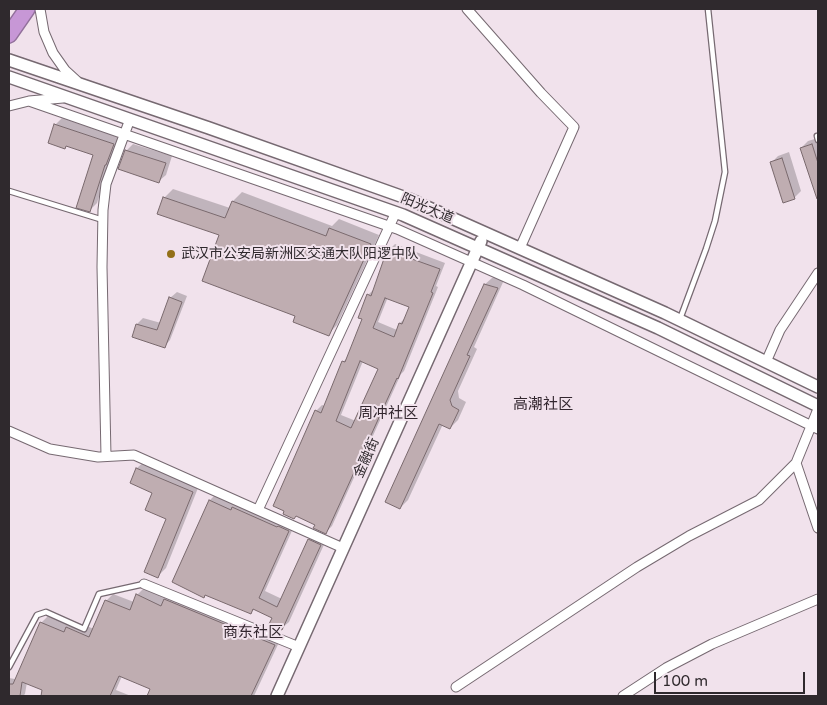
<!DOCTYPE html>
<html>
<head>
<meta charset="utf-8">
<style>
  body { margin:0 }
  #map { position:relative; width:827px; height:705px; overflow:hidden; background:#f1e2ec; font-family:"Varela Round",sans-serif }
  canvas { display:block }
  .frame { position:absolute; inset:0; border:10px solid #2f292d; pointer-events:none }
  .scale { position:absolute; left:654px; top:672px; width:151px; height:22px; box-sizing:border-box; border:2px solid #2f292d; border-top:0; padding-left:6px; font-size:15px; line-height:18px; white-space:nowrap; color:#2f292d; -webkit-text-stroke:4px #f1e2ec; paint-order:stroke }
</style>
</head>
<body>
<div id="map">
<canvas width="827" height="705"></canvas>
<div class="frame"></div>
<div class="scale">100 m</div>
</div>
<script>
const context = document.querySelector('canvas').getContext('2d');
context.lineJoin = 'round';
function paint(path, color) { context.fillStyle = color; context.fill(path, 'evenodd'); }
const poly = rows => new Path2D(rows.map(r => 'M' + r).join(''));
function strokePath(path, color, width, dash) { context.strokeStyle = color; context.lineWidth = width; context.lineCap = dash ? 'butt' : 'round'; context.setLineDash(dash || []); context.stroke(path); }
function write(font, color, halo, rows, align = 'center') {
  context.font = font + ' "Varela Round","Noto Sans SC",sans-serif'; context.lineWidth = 4; context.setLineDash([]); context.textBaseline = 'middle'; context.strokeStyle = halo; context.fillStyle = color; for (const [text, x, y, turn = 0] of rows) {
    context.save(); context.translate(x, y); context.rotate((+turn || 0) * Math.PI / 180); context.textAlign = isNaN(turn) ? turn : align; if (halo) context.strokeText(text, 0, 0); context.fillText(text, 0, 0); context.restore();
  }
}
paint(poly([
  [62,118,120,138,111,159,97,203,90,210,95,154,55,125],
  [818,138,818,200,801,148,808,141],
  [133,144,172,156,166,175,159,181,126,151],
  [789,152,801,191,794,198,771,163,778,156],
  [173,189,230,208,233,201,242,192,332,226,339,219,379,235,337,325,328,334,297,316,220,234,164,198],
  [395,244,445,263,436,286,438,287,404,371,401,374,332,526,326,532,316,411,322,405,325,406,343,362,349,356,363,319,368,295,374,289,388,251],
  [388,297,411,306,406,317,400,323,397,330,378,322],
  [363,361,380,369,356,421,341,415],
  [496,277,504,280,474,347,477,349,458,391,459,398,466,402,458,420,450,428,443,424,408,500,400,508,483,286,492,278],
  [177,292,187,296,170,340,164,347,137,324,143,318,161,323,170,298],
  [146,460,200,483,166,568,158,576,168,518,153,492,131,483,137,468],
  [217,493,295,524,265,591,282,599,309,540,316,533,327,538,289,622,282,628,274,617,255,609,251,612,173,581,210,500],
  [144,588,166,598,172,593,281,638,254,696,148,696,152,689,122,676,116,690,131,696,42,696,44,690,27,682,25,694,23,696,9,696,9,678,15,679,17,677,41,623,48,616,70,625,74,621,94,629,106,601,113,594,134,602,137,595]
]), '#0003');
const building = poly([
  [54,124,114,144,106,165,105,165,90,212,76,208,93,155,66,146,65,149,48,143,54,124],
  [812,144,818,163,818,199,817,199,800,148,812,144],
  [125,150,166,163,159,183,118,169,125,150],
  [782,158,795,199,783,203,770,162,782,158],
  [163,197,225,218,232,201,326,236,329,228,371,244,329,336,293,322,295,316,202,281,219,235,157,214,163,197],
  [387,250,440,269,431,292,433,293,398,379,397,378,326,534,313,528,315,525,296,516,294,519,283,514,284,511,273,506,315,410,321,413,342,361,345,362,362,319,358,318,367,294,371,296,387,250],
  [385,298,409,307,402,324,399,323,394,337,373,328,385,298],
  [360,361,378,369,351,428,336,421,360,361],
  [484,284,498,288,467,355,470,356,450,400,452,406,459,410,450,429,439,424,400,509,385,502,484,284],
  [169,297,182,302,165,348,132,337,136,324,157,330,169,297],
  [136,468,193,492,158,578,144,572,166,519,145,510,152,493,130,483,136,468],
  [209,500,231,510,232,507,277,527,278,526,289,531,259,598,277,607,308,539,321,545,282,630,269,624,272,618,253,609,251,614,205,595,204,598,172,582,209,500],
  [136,594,161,606,164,599,275,645,251,696,147,696,150,689,119,676,110,696,41,696,42,690,22,682,20,696,9,696,9,684,13,684,40,622,64,632,66,627,89,637,105,600,130,610,136,594]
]);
paint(building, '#bfadb1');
strokePath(building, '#79696d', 1);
const lane = poly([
  [817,136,818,140],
  [9,191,103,220],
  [680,319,706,249,715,221,725,172,708,9],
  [9,667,37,615,46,612,84,629,99,594,144,584]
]);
const street = poly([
  [40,9,44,32,53,53,65,70,77,81],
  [467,9,541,93,574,127,520,248],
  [29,101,397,229,523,285,818,429],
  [9,106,29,101,63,98],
  [766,362,780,330,818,273],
  [9,431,50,449,98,457,134,455,343,548],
  [106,456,102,267,103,210,106,184,130,119],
  [796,463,818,528],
  [258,510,396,212],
  [144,584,299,647],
  [456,687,637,567,689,536,759,500,796,463,818,409],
  [623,696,666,668,712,644,818,599]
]);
const secondary = poly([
  [9,60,209,128,409,199,665,313,818,387],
  [9,77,403,215,658,328,818,406],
  [277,696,481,241]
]);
const highway = poly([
  [9,35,27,9]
]);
strokePath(lane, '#766971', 7);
strokePath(street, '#766971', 11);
strokePath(secondary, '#766971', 14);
strokePath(highway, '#92709b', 18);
strokePath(lane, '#fff', 4.5);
strokePath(street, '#fff', 9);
strokePath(secondary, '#fff', 11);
strokePath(highway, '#c797d6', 15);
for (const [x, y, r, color] of [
  [171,254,5,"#937018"]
]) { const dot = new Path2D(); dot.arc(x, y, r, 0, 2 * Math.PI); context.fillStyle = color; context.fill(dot); strokePath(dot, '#f1e2ec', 2); }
write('14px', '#2f292d', '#f1e2ec', [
  ["阳光大道",427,209,23],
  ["金融街",367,458,-66]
]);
write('14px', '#2f292d', '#f1e2ec', [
  ["武汉市公安局新洲区交通大队阳逻中队",181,254]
], 'left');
write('15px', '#33272f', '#f1e2ec', [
  ["高潮社区",543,405],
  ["周冲社区",388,414],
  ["商东社区",253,633]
]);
</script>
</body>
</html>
